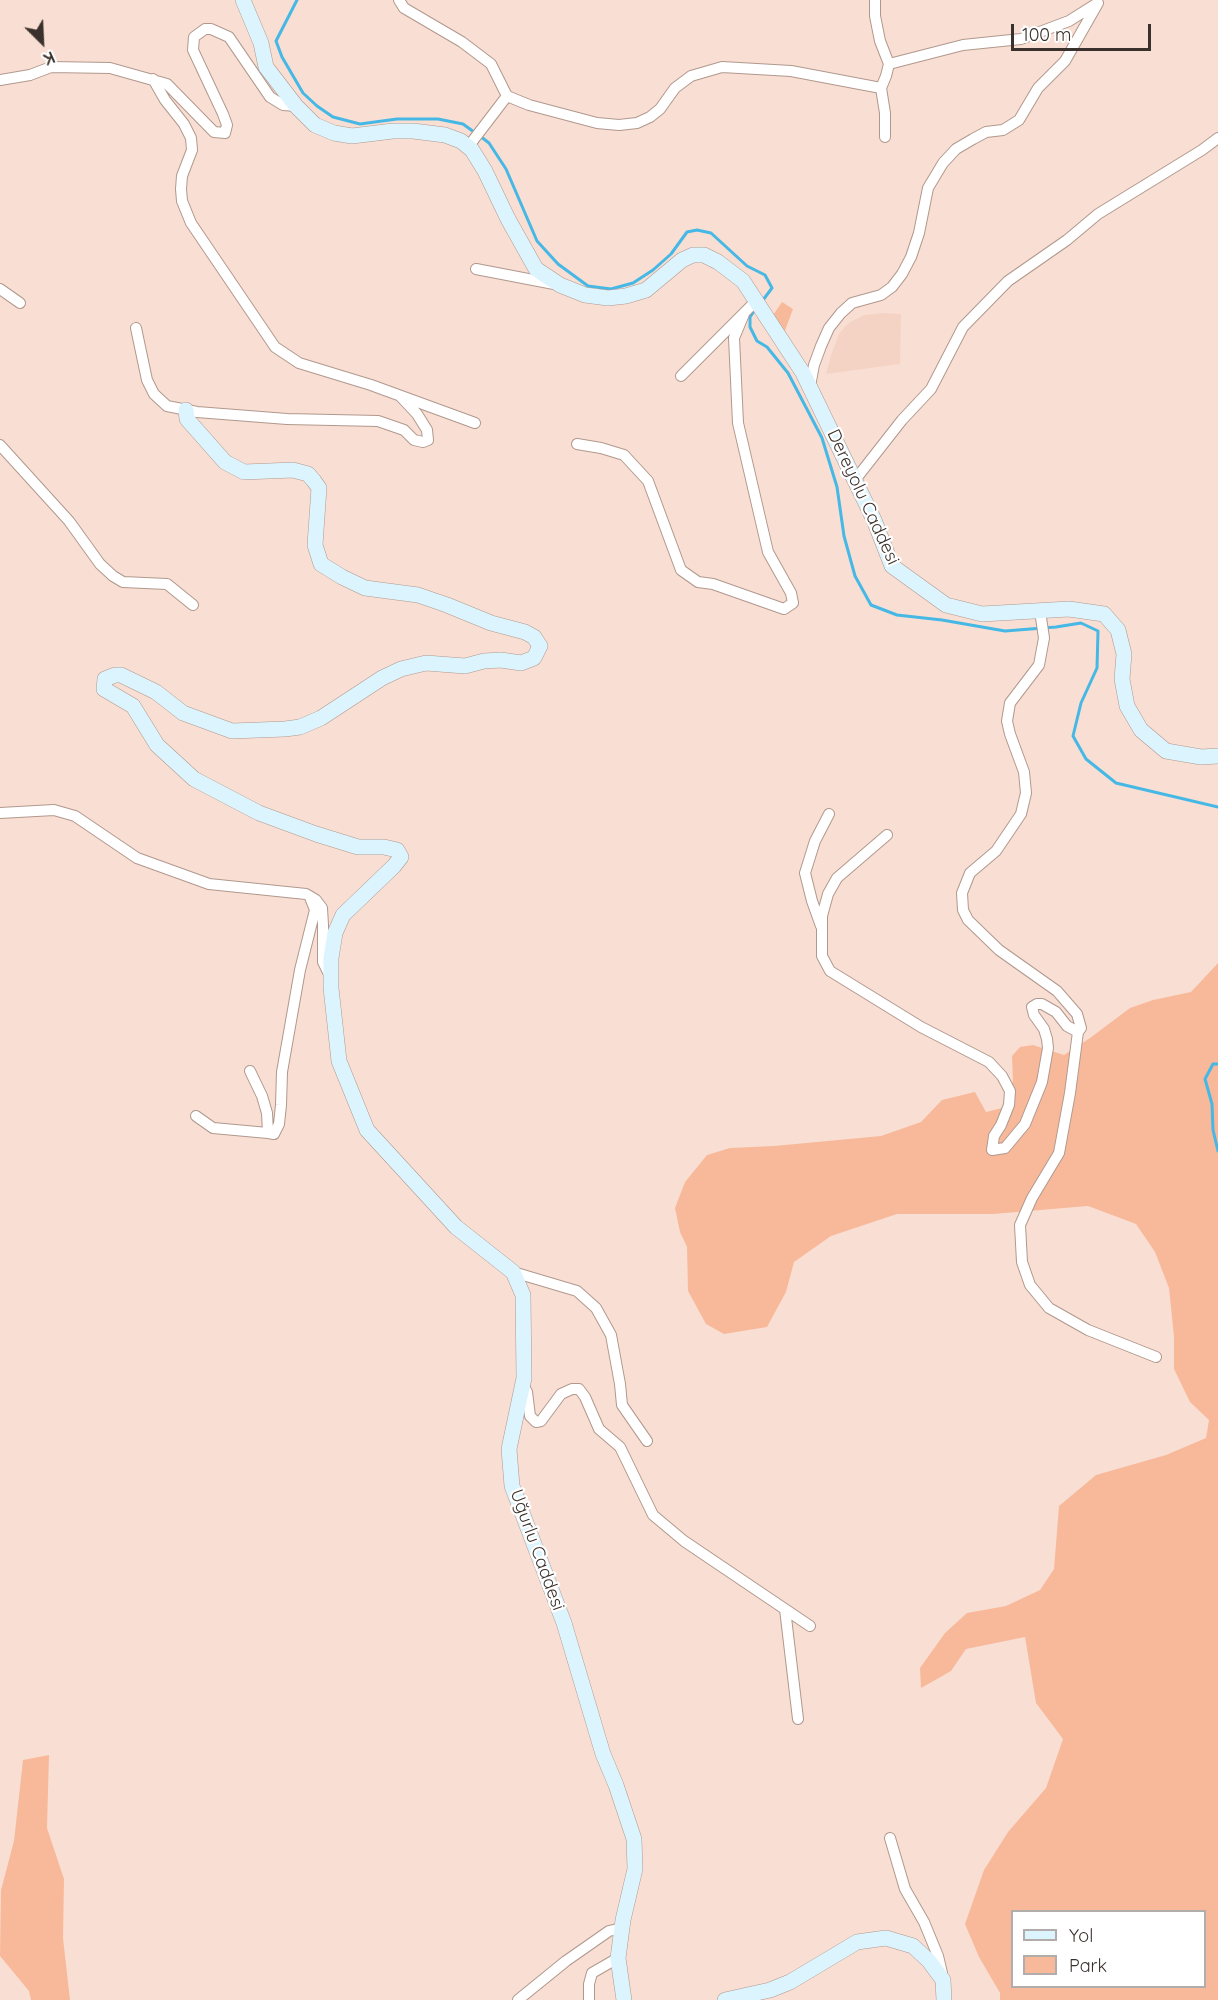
<!DOCTYPE html>
<html>
<head>
<meta charset="utf-8">
<style>
  body { margin:0 }
  #map { position:relative; width:1218px; height:2000px; overflow:hidden; background:#f9dfd3; font-family:Quicksand,sans-serif }
  canvas { display:block }
  .legend { position:absolute; left:1011px; top:1910px; width:195px; height:78px; box-sizing:border-box; background:#fff; border:2px solid #b1adab; margin:0; padding:8px 10px; list-style:none; font-size:18px; color:#3b312c }
  .legend li { display:flex; align-items:center; gap:12px; height:30px }
  .legend b { width:30px; border:2px solid #b1adab }
  .north { position:absolute; left:12px; top:12px; width:60px; height:60px; -webkit-text-stroke:4px #fff; paint-order:stroke; rotate:156deg; font-size:16px; font-weight:700; line-height:24px; text-align:center; color:#3b312c }
  .north::after { content:''; display:block; margin:auto; width:21px; height:27px; background:#3b312c; clip-path:polygon(50% 0,100% 100%,50% 72%,0 100%) }
  .scale { position:absolute; left:1011px; top:24px; width:140px; height:27px; box-sizing:border-box; border:3px solid #3b312c; border-top:0; padding-left:8px; font-size:18px; line-height:21px; white-space:nowrap; color:#3b312c; -webkit-text-stroke:4px #fff; paint-order:stroke }
</style>
</head>
<body>
<div id="map">
<canvas width="1218" height="2000"></canvas>
<ul class="legend">
<li><b style="height:8px;background:#dcf4fe"></b>Yol</li>
<li><b style="height:16px;background:#f8b99b"></b>Park</li>
</ul>
<div class="north">K</div>
<div class="scale">100 m</div>
</div>
<script>
const context = document.querySelector('canvas').getContext('2d');
context.lineJoin = 'round';
function paint(path, color) { context.fillStyle = color; context.fill(path, 'evenodd'); }
const poly = rows => new Path2D(rows.map(r => 'M' + r).join(''));
function strokePath(path, color, width, dash) { context.strokeStyle = color; context.lineWidth = width; context.lineCap = dash ? 'butt' : 'round'; context.setLineDash(dash || []); context.stroke(path); }
function write(font, color, halo, rows, align = 'center') {
  context.font = font + ' Quicksand,sans-serif'; context.lineWidth = 4.5; context.setLineDash([]); context.textBaseline = 'middle'; context.strokeStyle = halo; context.fillStyle = color; for (const [text, x, y, turn = 0] of rows) {
    context.save(); context.translate(x, y); context.rotate((+turn || 0) * Math.PI / 180); context.textAlign = isNaN(turn) ? turn : align; if (halo) context.strokeText(text, 0, 0); context.fillText(text, 0, 0); context.restore();
  }
}
paint(poly([
  [883,313,901,314,900,364,826,374,831,355,839,334,844,328,850,322,864,315]
]), '#f5d3c4');
paint(poly([
  [782,302,793,309,783,336,771,318],
  [1218,963,1218,2000,1000,2000,1000,1993,979,1957,965,1924,984,1870,1008,1832,1046,1788,1063,1739,1036,1703,1025,1637,966,1649,951,1671,921,1688,920,1668,945,1633,967,1613,1006,1606,1040,1590,1054,1569,1059,1506,1096,1475,1166,1455,1206,1438,1209,1420,1190,1402,1174,1369,1174,1337,1169,1288,1155,1252,1136,1224,1088,1206,993,1214,897,1214,831,1236,794,1262,786,1292,767,1327,724,1334,706,1324,688,1291,687,1247,680,1232,675,1208,685,1182,707,1155,730,1148,774,1146,881,1136,921,1122,942,1100,975,1092,986,1112,1002,1108,1013,1081,1012,1056,1020,1047,1033,1045,1064,1055,1090,1038,1130,1008,1153,1000,1191,992],
  [1012,1912,1204,1912,1204,1986,1012,1986],
  [49,1755,47,1828,64,1879,63,1938,70,2000,31,2000,29,1991,0,1956,1,1890,14,1841,23,1760]
]), '#f8b99b');
strokePath(poly([
  [297,0,276,41,282,57,303,93,317,106,333,117,360,124,397,119,438,119,463,124,474,132],
  [480,136,489,143,506,169,537,241,558,264,588,286,611,289,633,283,653,270,671,254,687,232,697,230,711,233,747,266,765,275,772,288,763,300],
  [755,310,750,317,750,327,757,341,767,347,788,373,822,438,837,487,844,536,855,576,871,605,897,615,942,620,1005,631,1056,627,1081,623,1098,631,1097,668,1081,703,1073,736,1086,759,1116,783,1218,807],
  [1218,1064,1213,1064,1205,1079,1212,1104,1213,1130,1218,1151]
]), '#46b8e6', 3);
const street = poly([
  [399,0,404,8,462,42,491,64,507,96,529,105,597,123,619,125,637,123,650,117,660,109,675,88,691,76,722,67,791,71,881,88],
  [875,0,875,16,880,41,889,64,886,76,881,88,885,113,885,137],
  [889,64,963,45,1021,39,1069,21,1096,4],
  [153,79,165,100,184,124,191,138,192,150,182,176,181,189,182,201,191,223,275,347,299,363,371,385,475,423],
  [0,80,30,75,51,67,110,68,167,84,214,132,225,133,227,125,223,114,193,50,194,37,205,29,211,29,229,37,270,97,283,105,296,106],
  [468,147,507,96],
  [476,269,554,284],
  [0,289,20,303],
  [136,328,147,380,154,394,167,406,197,412,287,419,378,421,404,430,414,440,423,442,428,440,427,430,417,414,401,397],
  [681,376,756,301],
  [810,386,814,365,821,346,829,328,841,313,852,303,881,295,892,287,902,274,911,257,919,233,928,188,943,163,956,149,973,139,986,132,1003,130,1019,120,1038,88,1065,61,1098,3],
  [577,444,601,448,624,455,648,481,681,570,698,582,713,584,784,609,793,603,791,593,768,552,738,423,734,338,744,314],
  [0,445,69,521,100,564,113,576,123,582,167,584,193,605],
  [855,480,902,420,931,389,963,327,1008,281,1067,240,1098,214,1202,150,1218,138],
  [1040,611,1044,638,1039,665,1010,703,1007,721,1010,734,1024,772,1026,793,1021,814,996,851,970,873,962,893,963,910,968,920,999,950,1057,991,1077,1014,1081,1028,1078,1032,1070,1093,1059,1153,1032,1198,1020,1225,1022,1262,1030,1285,1049,1308,1088,1330,1156,1357],
  [0,813,54,810,75,816,137,858,209,884,306,894,316,900,322,908,323,925,323,962,330,976],
  [887,835,837,878,828,894,822,916,822,956,830,971,921,1027,989,1062,1002,1076,1010,1091,1009,1105,1001,1125,994,1136,992,1150,1005,1148,1025,1124,1042,1082,1048,1048,1047,1039,1044,1029,1034,1015,1032,1007,1037,1004,1042,1004,1056,1012,1067,1026,1078,1032],
  [821,926,812,901,805,873,815,841,829,814],
  [250,1071,262,1096,267,1113,268,1133,274,1134,279,1124,281,1105,282,1072,300,970,315,910,311,900],
  [196,1116,213,1128,268,1133],
  [513,1272,577,1291,596,1308,611,1335,620,1384,622,1405,647,1441],
  [523,1385,527,1392,530,1416,536,1422,541,1421,561,1394,572,1389,579,1389,585,1397,599,1429,620,1447,653,1515,684,1541,810,1626],
  [785,1609,798,1719],
  [890,1838,905,1889,924,1922,938,1956,942,1973],
  [518,2000,566,1961,609,1931,622,1928],
  [589,2000,589,1984,592,1973,618,1958]
]);
const secondary = poly([
  [243,0,261,43,266,67,296,106,315,125,334,133,352,136,393,131,413,131,445,135,461,141,472,150,485,171,508,219,536,269,560,285,585,295,608,298,626,296,646,290,682,260,693,255,704,255,718,262,743,281,803,373,874,520,892,566,946,605,982,614,1069,609,1104,614,1118,630,1124,654,1122,679,1127,706,1141,730,1166,751,1201,757,1218,756],
  [186,410,187,419,225,462,244,472,293,470,308,474,314,481,319,488,315,545,321,564,342,577,365,588,418,595,447,605,491,623,525,632,534,637,540,646,534,658,521,663,501,660,484,661,465,666,426,663,401,669,382,678,321,718,300,727,285,729,232,731,183,713,156,692,121,675,115,675,105,679,104,689,133,706,157,745,194,779,259,813,316,834,358,847,384,847,397,850,401,857,394,866,343,915,335,933,331,958,331,988,339,1061,367,1130,456,1227,513,1272,523,1295,524,1378,509,1449,512,1486,564,1623,603,1754,616,1785,634,1839,635,1869,623,1920,618,1958,624,2000],
  [725,2000,770,1990,790,1982,857,1942,886,1938,913,1946,929,1961,943,1980,944,2000]
]);
strokePath(street, '#b1988d', 12);
strokePath(secondary, '#b1988d', 16);
strokePath(street, '#fff', 10);
strokePath(secondary, '#dcf4fe', 15);
write('18px', '#3b312c', '#fff', [
  ["Dereyolu Caddesi",863,497,65],
  ["Uğurlu Caddesi",537,1550,70]
]);
</script>
</body>
</html>
